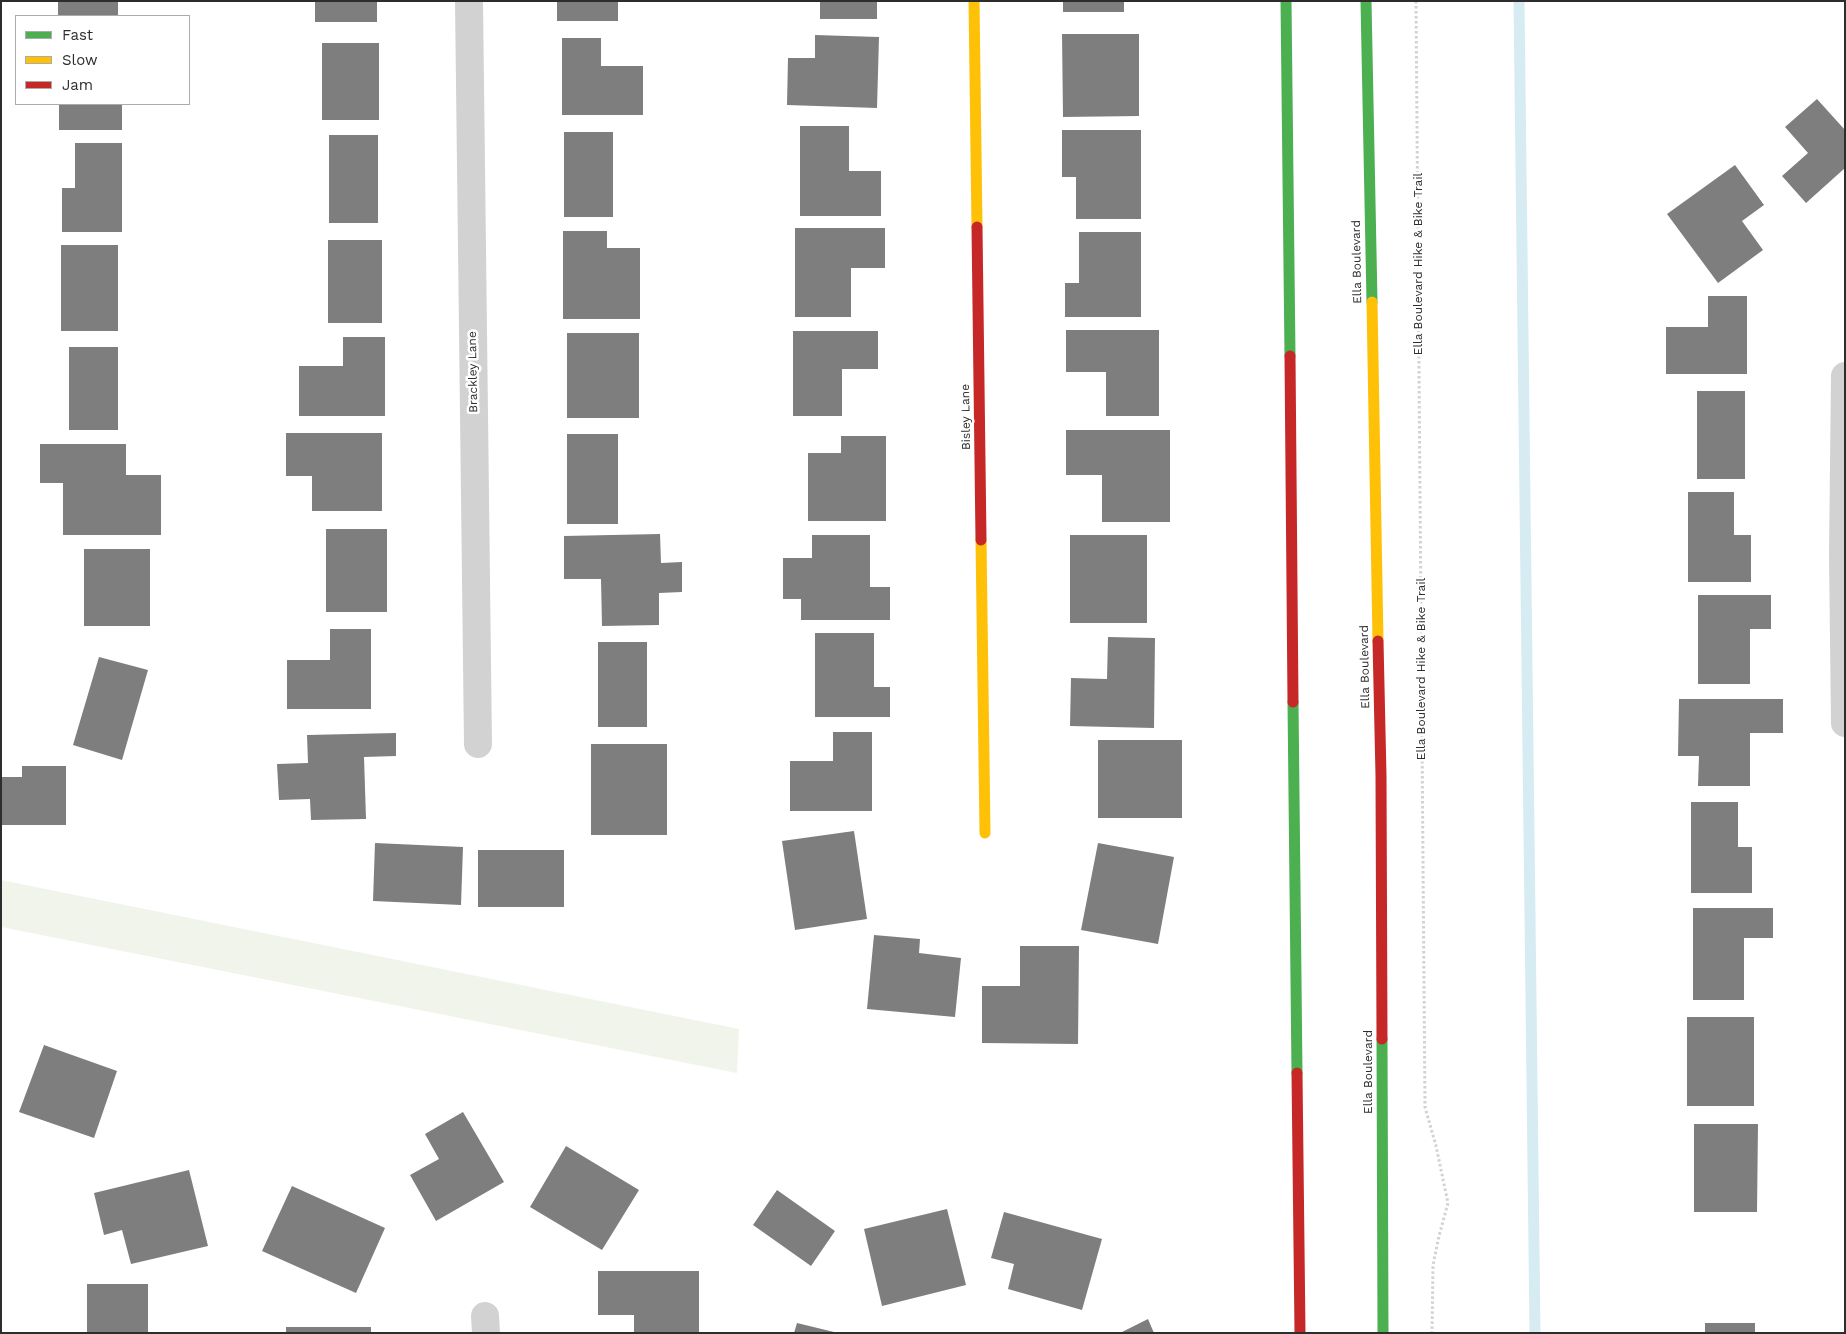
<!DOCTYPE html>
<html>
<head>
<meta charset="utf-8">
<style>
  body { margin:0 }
  #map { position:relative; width:1846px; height:1334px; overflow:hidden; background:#fff; font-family:"Work Sans",sans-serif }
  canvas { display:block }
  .frame { position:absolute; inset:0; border:2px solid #2d2d2d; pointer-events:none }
  .legend { position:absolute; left:15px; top:15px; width:175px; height:90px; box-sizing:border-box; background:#fff; border:1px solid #ababab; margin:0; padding:6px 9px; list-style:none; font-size:15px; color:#2d2d2d }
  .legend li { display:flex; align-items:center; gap:10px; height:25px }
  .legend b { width:25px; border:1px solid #ababab }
</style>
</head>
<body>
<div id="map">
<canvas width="1846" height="1334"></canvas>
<div class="frame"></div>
<ul class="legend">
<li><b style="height:6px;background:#4caf50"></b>Fast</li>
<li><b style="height:6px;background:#ffc107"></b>Slow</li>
<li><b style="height:6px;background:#c62828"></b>Jam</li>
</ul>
</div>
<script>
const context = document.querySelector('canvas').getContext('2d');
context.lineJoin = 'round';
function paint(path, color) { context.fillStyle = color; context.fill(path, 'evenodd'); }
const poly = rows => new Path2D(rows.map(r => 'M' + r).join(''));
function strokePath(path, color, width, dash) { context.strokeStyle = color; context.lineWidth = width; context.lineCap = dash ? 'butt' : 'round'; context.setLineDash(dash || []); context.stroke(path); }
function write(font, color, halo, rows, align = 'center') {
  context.font = font + ' "Work Sans",sans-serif'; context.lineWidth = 5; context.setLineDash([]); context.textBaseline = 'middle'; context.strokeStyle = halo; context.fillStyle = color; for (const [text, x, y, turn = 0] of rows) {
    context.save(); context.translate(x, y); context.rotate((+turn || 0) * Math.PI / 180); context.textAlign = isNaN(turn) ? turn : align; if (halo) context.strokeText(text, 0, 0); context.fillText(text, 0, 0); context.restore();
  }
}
paint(poly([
  [1,880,739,1029,737,1073,1,927]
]), '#f1f4eb');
strokePath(poly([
  [1519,1,1535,1333]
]), '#d6ecf2', 11);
paint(poly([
  [58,1,118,1,118,16,58,16],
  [315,1,377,1,377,22,315,22],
  [557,1,618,1,618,21,557,21],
  [820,1,877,1,877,19,820,19],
  [1063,1,1124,1,1124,12,1063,12],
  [1062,34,1139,34,1139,116,1063,117],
  [815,35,879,37,877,108,787,105,788,58,815,58],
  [562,38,601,38,601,66,643,66,643,115,562,115],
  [322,43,379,43,379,120,322,120],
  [1817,99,1845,130,1845,168,1806,203,1782,176,1808,153,1785,127],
  [59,104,122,104,122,130,59,130],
  [800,126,849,126,849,171,881,171,881,216,800,216],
  [1062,130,1141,130,1141,219,1076,219,1076,177,1062,177],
  [564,132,613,132,613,217,564,217],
  [329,135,378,135,378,223,329,223],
  [75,143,122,143,122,232,62,232,62,188,75,188],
  [1735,165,1764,205,1742,221,1763,250,1718,283,1667,214],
  [795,228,885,228,885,268,851,268,851,317,795,317],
  [563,231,607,231,607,248,640,248,640,319,563,319],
  [1079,232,1141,232,1141,317,1065,317,1065,283,1079,283],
  [328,240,382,240,382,323,328,323],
  [61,245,118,245,118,331,61,331],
  [1708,296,1747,296,1747,374,1666,374,1666,327,1708,327],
  [1066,330,1159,330,1159,416,1106,416,1106,372,1066,372],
  [793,331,878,331,878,369,842,369,842,416,793,416],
  [567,333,639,333,639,418,567,418],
  [343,337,385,337,385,416,299,416,299,366,343,366],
  [69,347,118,347,118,430,69,430],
  [1697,391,1745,391,1745,479,1697,479],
  [1066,430,1170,430,1170,522,1102,522,1102,475,1066,475],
  [286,433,382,433,382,511,312,511,312,476,286,476],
  [567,434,618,434,618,524,567,524],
  [841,436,886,436,886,521,808,521,808,453,841,453],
  [40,444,126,444,126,475,161,475,161,535,63,535,63,483,40,483],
  [1688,492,1734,492,1734,535,1751,535,1751,582,1688,582],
  [326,529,387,529,387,612,326,612],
  [660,534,661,563,682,562,682,592,659,593,659,625,602,626,601,579,564,579,564,536],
  [812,535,870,535,870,587,890,587,890,620,801,620,801,599,783,599,783,558,812,558],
  [1070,535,1147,535,1147,623,1070,623],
  [84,549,150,549,150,626,84,626],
  [1698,595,1771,595,1771,629,1750,629,1750,684,1698,684],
  [330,629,371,629,371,709,287,709,287,660,330,660],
  [815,633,874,633,874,687,890,687,890,717,815,717],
  [1108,637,1155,638,1154,728,1070,726,1071,678,1107,679],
  [598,642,647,642,647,727,598,727],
  [99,657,148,670,122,760,73,745],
  [1679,699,1783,699,1783,733,1750,733,1750,786,1698,786,1699,756,1678,756],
  [833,732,872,732,872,811,790,811,790,761,833,761],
  [396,733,396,756,364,757,366,819,311,820,310,799,279,800,277,764,308,763,307,735],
  [1098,740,1182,740,1182,818,1098,818],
  [591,744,667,744,667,835,591,835],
  [22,766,66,766,66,825,1,825,1,777,22,777],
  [1691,802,1738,802,1738,847,1752,847,1752,893,1691,893],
  [854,831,867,919,795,930,782,841],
  [375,843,463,847,461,905,373,901],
  [1098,843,1174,857,1158,944,1081,930],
  [478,850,564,850,564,907,478,907],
  [1693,908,1773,908,1773,938,1744,938,1744,1000,1693,1000],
  [874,935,920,939,919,953,961,958,955,1017,867,1009],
  [1020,946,1079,946,1078,1044,982,1043,982,986,1020,986],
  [1687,1017,1754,1017,1754,1106,1687,1106],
  [44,1045,117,1071,94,1138,19,1112],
  [463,1112,504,1182,436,1221,410,1175,439,1159,425,1134],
  [1694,1124,1758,1124,1757,1212,1694,1212],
  [566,1146,639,1190,602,1250,530,1207],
  [189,1170,208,1246,131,1264,122,1230,104,1235,94,1193],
  [292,1186,385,1228,356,1293,262,1251],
  [777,1190,835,1231,811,1266,753,1225],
  [947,1209,966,1285,882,1306,864,1229],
  [1004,1212,1102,1239,1082,1310,1008,1289,1014,1264,991,1258],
  [598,1271,699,1271,699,1333,634,1333,634,1315,598,1315],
  [87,1284,148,1284,148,1333,87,1333],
  [1148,1319,1154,1333,1120,1333],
  [797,1323,834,1332,834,1333,794,1333],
  [1705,1323,1755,1323,1755,1333,1705,1333],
  [286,1327,371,1327,371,1333,286,1333]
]), '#7e7e7e');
strokePath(poly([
  [1416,1,1425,1107,1436,1146,1448,1203,1439,1236,1433,1265,1432,1333]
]), '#d2d2d2', 3, [2.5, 2.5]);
strokePath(poly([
  [469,1,478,744],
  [1845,376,1843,554,1845,723],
  [485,1316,486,1333]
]), '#d2d2d2', 28);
strokePath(poly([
  [1286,1,1290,356],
  [1366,1,1372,302],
  [1293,702,1297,1073],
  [1382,1039,1383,1333]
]), '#4caf50', 11);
strokePath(poly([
  [974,1,977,227],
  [1372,302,1378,641],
  [981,540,985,833]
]), '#ffc107', 11);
strokePath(poly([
  [977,227,981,540],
  [1290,356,1293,702],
  [1378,641,1381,776,1382,1039],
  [1297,1073,1300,1333]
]), '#c62828', 11);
write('12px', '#2d2d2d', '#fff', [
  ["Ella Boulevard",1357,262,-91],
  ["Ella Boulevard Hike & Bike Trail",1418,264,-90],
  ["Brackley Lane",473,372,-91],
  ["Bisley Lane",966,417,-91],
  ["Ella Boulevard",1365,667,-91],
  ["Ella Boulevard Hike & Bike Trail",1421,669,-90],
  ["Ella Boulevard",1368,1072,-90]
]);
</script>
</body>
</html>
